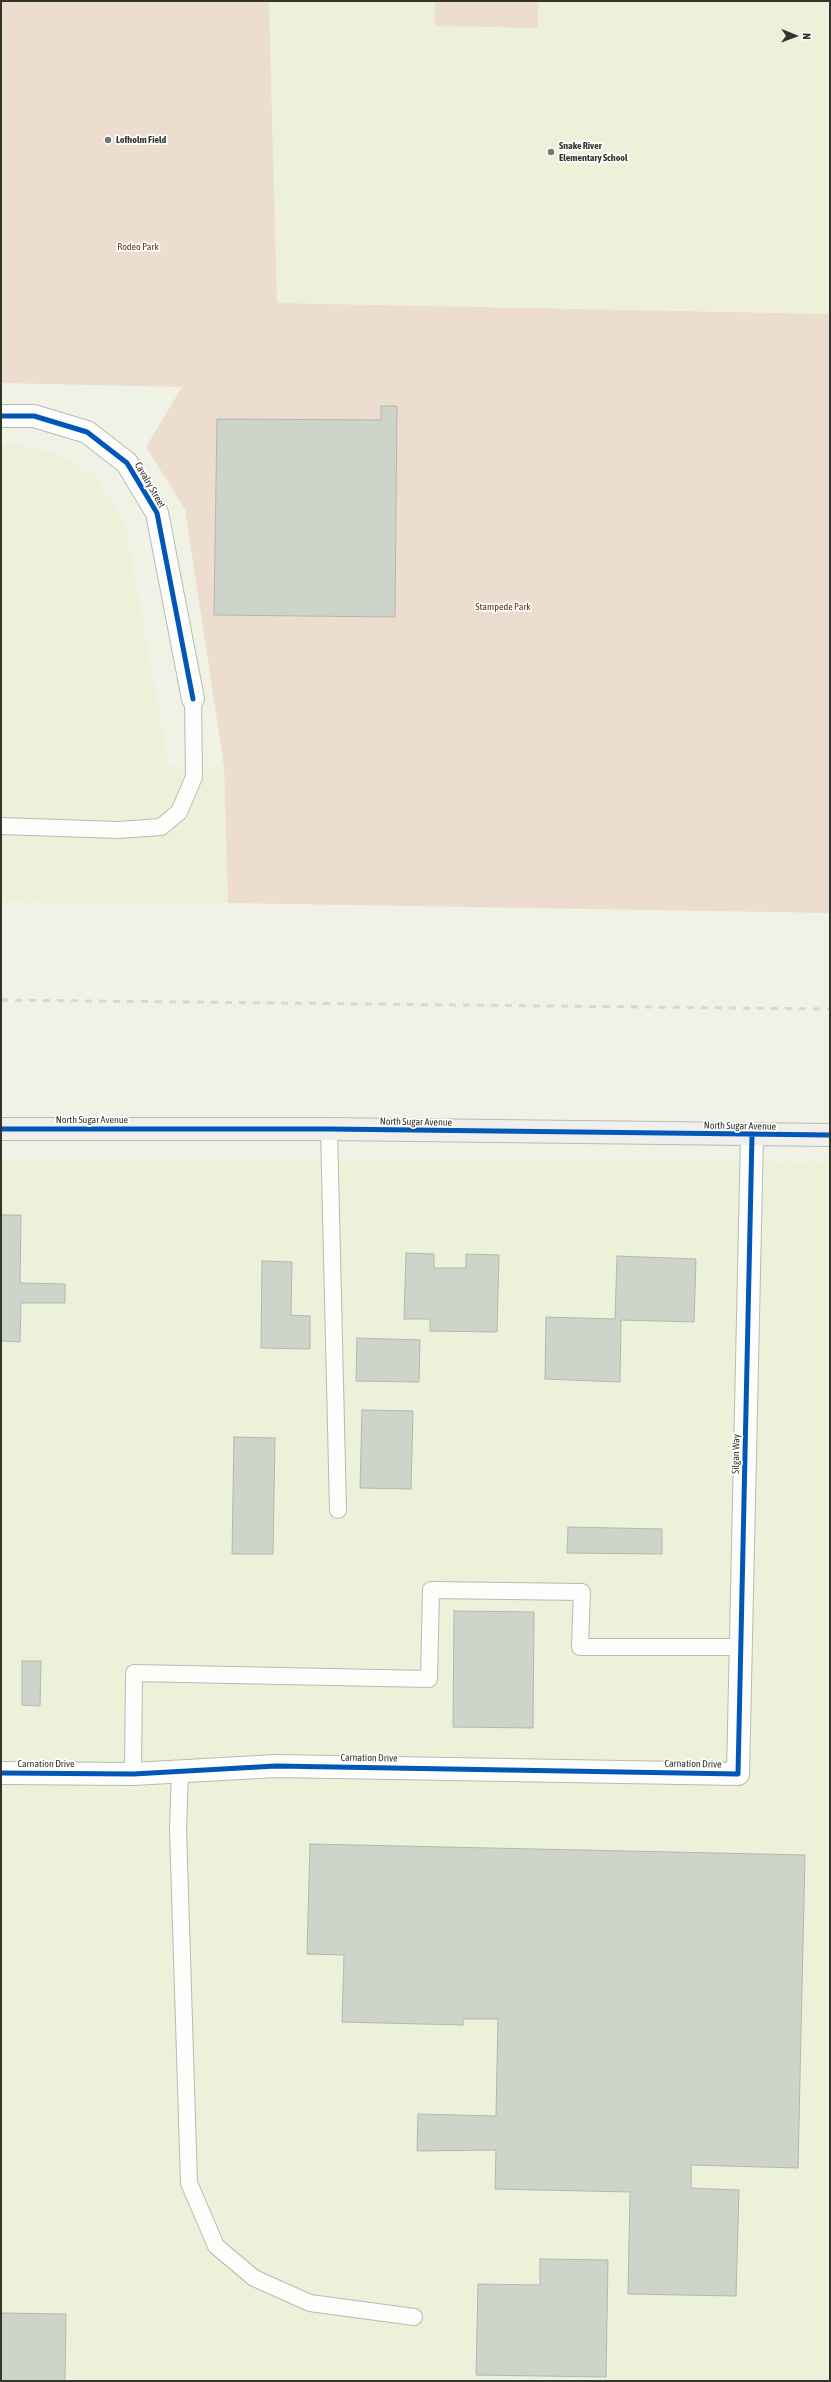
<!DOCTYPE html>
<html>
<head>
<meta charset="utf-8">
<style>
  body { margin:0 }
  #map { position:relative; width:831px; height:2382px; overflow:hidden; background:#f0f2e6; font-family:"Asap Condensed",sans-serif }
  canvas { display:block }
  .frame { position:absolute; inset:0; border:2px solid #33342b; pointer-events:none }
  .north { position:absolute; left:775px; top:16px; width:40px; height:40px; -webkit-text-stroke:3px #fff; paint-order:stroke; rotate:91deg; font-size:11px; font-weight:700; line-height:16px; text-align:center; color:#33342b }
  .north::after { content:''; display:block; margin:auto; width:14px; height:18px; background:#33342b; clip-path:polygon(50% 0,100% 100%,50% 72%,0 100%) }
</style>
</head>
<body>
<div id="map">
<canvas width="831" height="2382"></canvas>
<div class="frame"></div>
<div class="north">N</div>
</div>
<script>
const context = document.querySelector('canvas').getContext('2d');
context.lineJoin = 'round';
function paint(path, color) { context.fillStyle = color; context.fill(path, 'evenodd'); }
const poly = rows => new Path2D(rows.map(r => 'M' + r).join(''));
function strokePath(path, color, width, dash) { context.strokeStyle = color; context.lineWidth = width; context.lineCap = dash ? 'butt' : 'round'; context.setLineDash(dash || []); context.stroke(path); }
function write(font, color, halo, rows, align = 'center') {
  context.font = font + ' "Asap Condensed",sans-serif'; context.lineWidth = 3.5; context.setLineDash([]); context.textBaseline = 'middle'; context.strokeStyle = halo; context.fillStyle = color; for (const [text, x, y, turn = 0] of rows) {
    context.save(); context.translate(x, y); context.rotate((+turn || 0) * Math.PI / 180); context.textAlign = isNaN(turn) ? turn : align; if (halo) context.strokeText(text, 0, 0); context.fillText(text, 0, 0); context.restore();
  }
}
paint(poly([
  [269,1,830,1,830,314,277,303],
  [1,444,18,445,63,456,98,482,125,523,169,766,224,767,228,903,1,902],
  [1,1159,830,1162,830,2381,1,2381]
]), '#edf1da');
paint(poly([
  [1,1,269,1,277,303,830,314,830,913,228,903,224,767,185,509,146,447,182,387,1,383],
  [435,1,538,1,538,28,435,26]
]), '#ecddce');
const building = poly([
  [381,406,397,406,395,617,214,615,217,419,381,420,381,406],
  [1,1215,21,1215,20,1283,65,1284,65,1303,21,1303,20,1342,1,1341,1,1215],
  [406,1253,434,1254,434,1268,466,1268,466,1254,499,1255,497,1332,430,1331,430,1319,404,1319,406,1253],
  [617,1256,696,1259,694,1322,621,1320,620,1382,545,1379,546,1317,615,1319,617,1256],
  [262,1261,292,1262,291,1315,310,1316,310,1349,261,1348,262,1261],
  [357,1338,420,1340,419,1382,356,1381,357,1338],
  [362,1410,413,1411,411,1489,360,1488,362,1410],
  [234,1437,275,1438,273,1554,232,1554,234,1437],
  [568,1527,662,1529,662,1554,567,1553,568,1527],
  [454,1611,534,1612,533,1728,453,1727,454,1611],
  [22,1661,41,1661,40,1706,22,1705,22,1661],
  [310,1844,805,1855,798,2168,691,2165,691,2188,739,2190,736,2296,628,2294,630,2192,495,2189,496,2150,417,2151,418,2114,496,2116,498,2019,463,2019,463,2025,342,2022,344,1955,307,1954,310,1844],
  [540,2259,608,2260,606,2377,476,2375,478,2284,540,2285,540,2259],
  [1,2313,66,2314,65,2381,1,2381,1,2313]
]);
paint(building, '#cdd4c9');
strokePath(building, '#b4b8b0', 1);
const lane = poly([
  [1,826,118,830,161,827,179,812,194,777,193,699],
  [329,1129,338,1510],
  [180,1772,178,1829,189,2183,216,2246,254,2278,310,2303,414,2317],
  [133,1774,134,1673,429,1679,431,1590,582,1592,580,1647,741,1647]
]);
const street = poly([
  [1,416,34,416,87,432,127,463,157,513,193,699],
  [1,1773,133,1774,276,1766,738,1774,752,1135]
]);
const secondary = poly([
  [1,1129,329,1129,830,1135]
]);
strokePath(lane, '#b9bbb1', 18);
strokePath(street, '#b9bbb1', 24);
strokePath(secondary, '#b9bbb1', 24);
strokePath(lane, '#fdfdfb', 16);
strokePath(street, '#fdfdfb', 22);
strokePath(secondary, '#f0efeb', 22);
strokePath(poly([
  [1,1000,830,1009]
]), '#d6d8d3', 3, [7, 7]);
strokePath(poly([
  [1,416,34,416,87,432,127,463,157,513,193,699],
  [1,1129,329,1129,830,1135],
  [1,1773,133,1774,276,1766,738,1774,752,1135]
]), '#0057b8', 5);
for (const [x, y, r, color] of [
  [108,140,4,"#75766c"],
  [551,152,4,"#75766c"]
]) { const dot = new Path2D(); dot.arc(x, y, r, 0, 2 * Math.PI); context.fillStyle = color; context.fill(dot); strokePath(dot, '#fff', 1.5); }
write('bold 10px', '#33342b', '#fff', [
  ["Lofholm Field",116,140],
  ["Snake River",559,146],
  ["Elementary School",559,158]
], 'left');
write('10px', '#5f300f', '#fff', [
  ["Rodeo Park",138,247],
  ["Stampede Park",503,607]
]);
write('10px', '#33342b', '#fff', [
  ["Cavalry Street",150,485,60],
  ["North Sugar Avenue",92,1120],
  ["North Sugar Avenue",416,1122,1],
  ["North Sugar Avenue",740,1126,1],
  ["Silgan Way",736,1454,-89],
  ["Carnation Drive",369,1758,1],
  ["Carnation Drive",46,1764],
  ["Carnation Drive",693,1764,1]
]);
</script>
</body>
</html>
